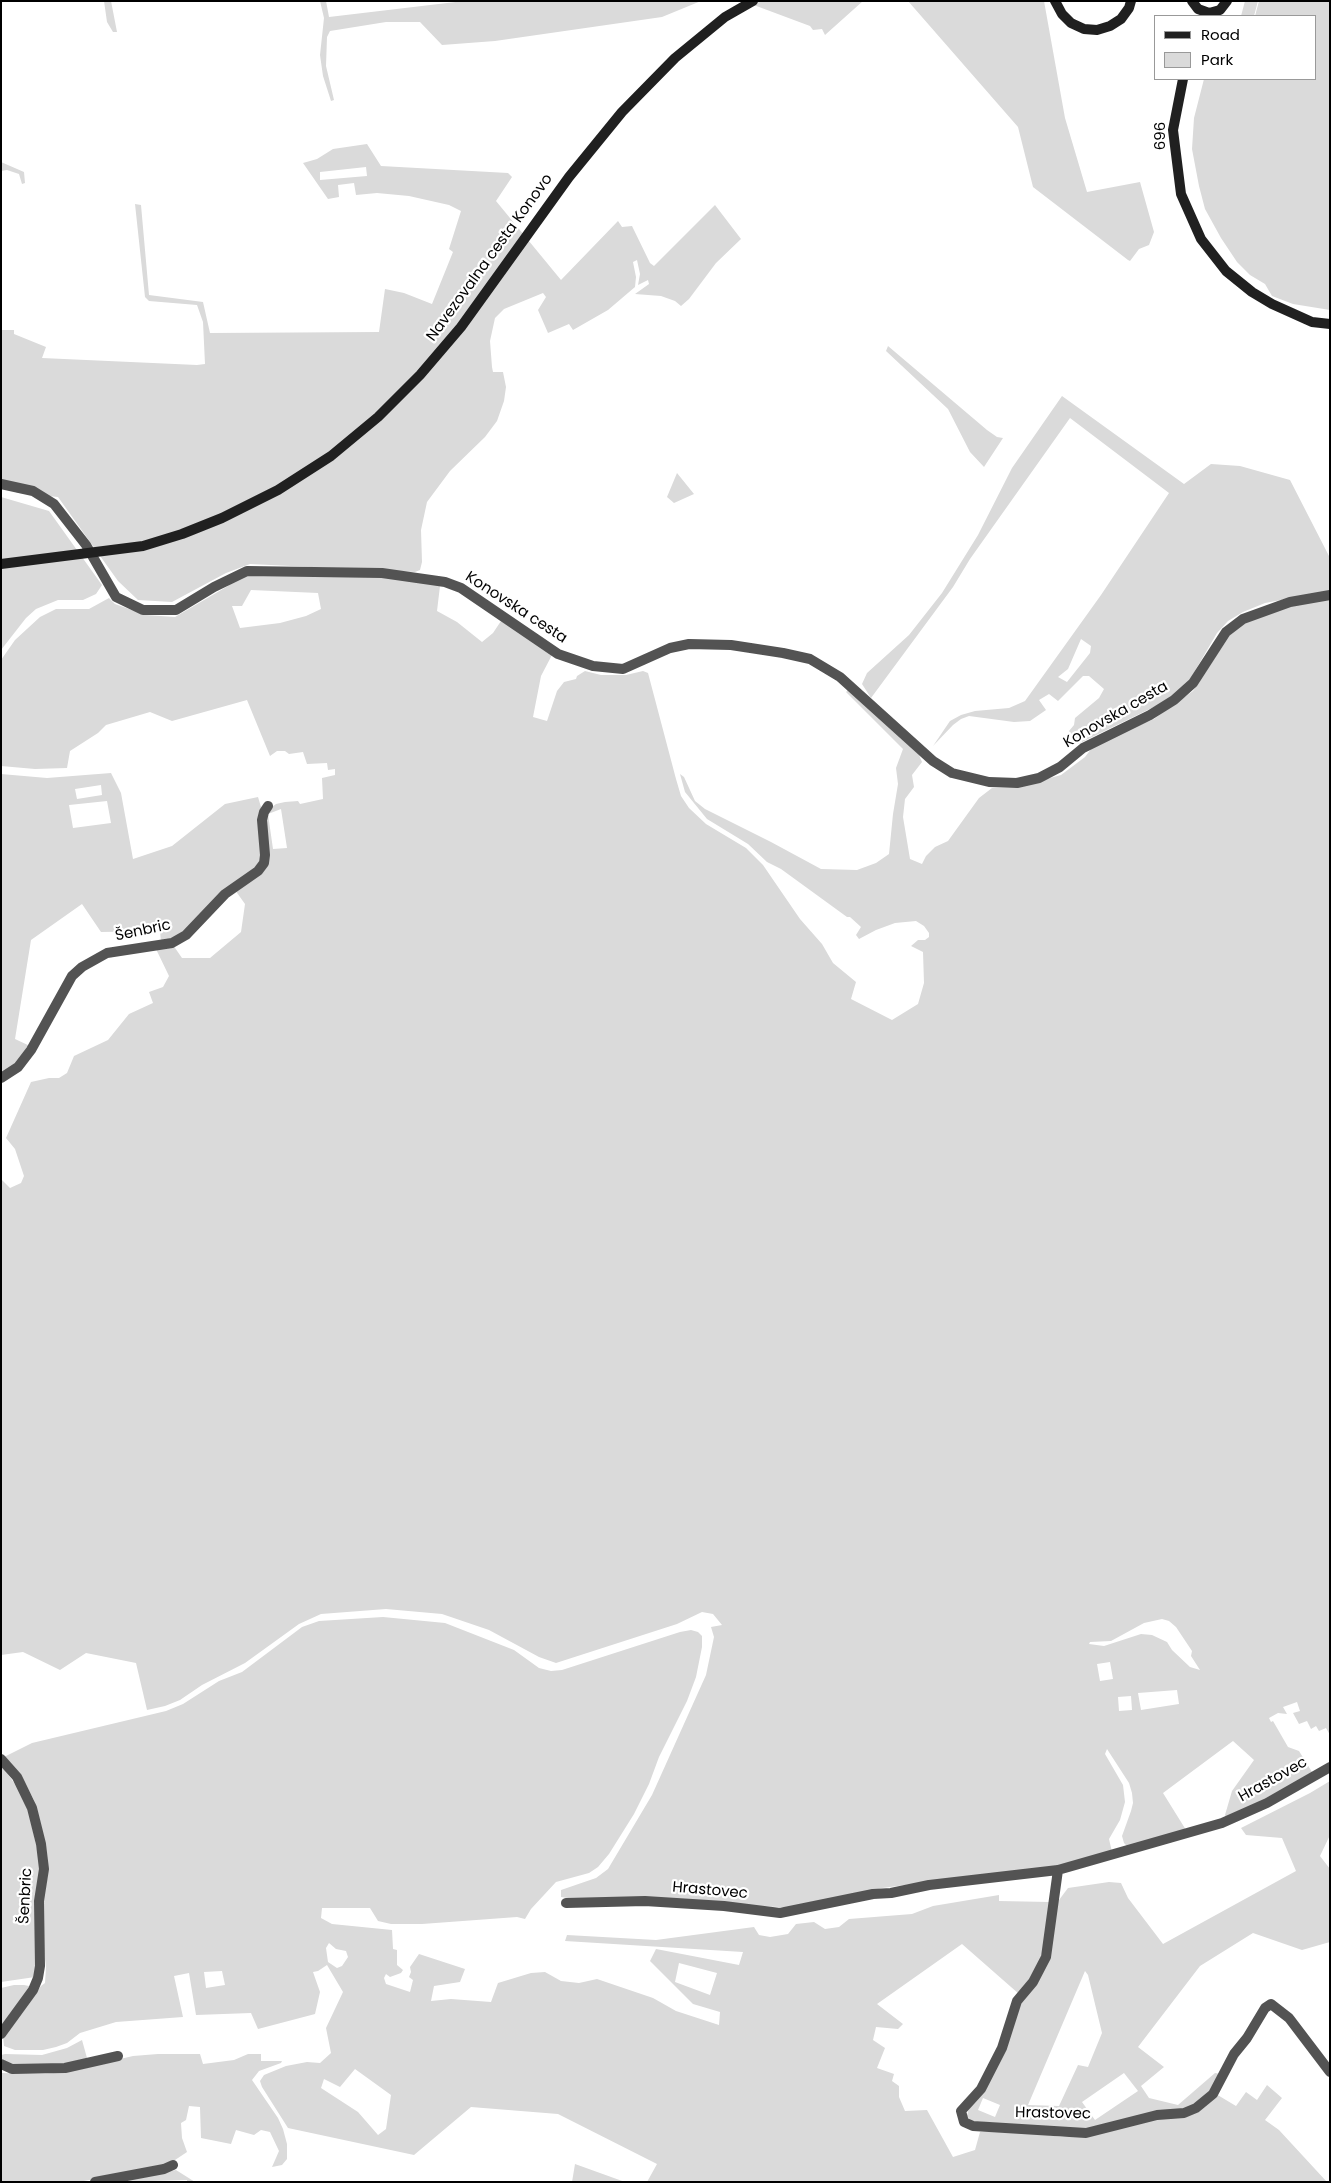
<!DOCTYPE html>
<html>
<head>
<meta charset="utf-8">
<style>
  body { margin:0 }
  #map { position:relative; width:1331px; height:2183px; overflow:hidden; background:#fff; font-family:Poppins,sans-serif }
  canvas { display:block }
  .frame { position:absolute; inset:0; border:2px solid #000; pointer-events:none }
  .legend { position:absolute; left:1154px; top:15px; width:162px; height:65px; box-sizing:border-box; background:#fff; border:1px solid #999; margin:0; padding:6px 9px; list-style:none; font-size:15px; color:#000 }
  .legend li { display:flex; align-items:center; gap:10px; height:25px }
  .legend b { width:25px; border:1px solid #999 }
</style>
</head>
<body>
<div id="map">
<canvas width="1331" height="2183"></canvas>
<div class="frame"></div>
<ul class="legend">
<li><b style="height:6px;background:#202020"></b>Road</li>
<li><b style="height:14px;background:#dadada"></b>Park</li>
</ul>
</div>
<script>
const context = document.querySelector('canvas').getContext('2d');
context.lineJoin = 'round';
function paint(path, color) { context.fillStyle = color; context.fill(path, 'evenodd'); }
const poly = rows => new Path2D(rows.map(r => 'M' + r).join(''));
function strokePath(path, color, width, dash) { context.strokeStyle = color; context.lineWidth = width; context.lineCap = dash ? 'butt' : 'round'; context.setLineDash(dash || []); context.stroke(path); }
function write(font, color, halo, rows, align = 'center') {
  context.font = font + ' Poppins,sans-serif'; context.lineWidth = 4.5; context.setLineDash([]); context.textBaseline = 'middle'; context.strokeStyle = halo; context.fillStyle = color; for (const [text, x, y, turn = 0] of rows) {
    context.save(); context.translate(x, y); context.rotate((+turn || 0) * Math.PI / 180); context.textAlign = isNaN(turn) ? turn : align; if (halo) context.strokeText(text, 0, 0); context.fillText(text, 0, 0); context.restore();
  }
}
paint(poly([
  [104,1,111,1,117,32,113,32,107,22],
  [320,1,326,1,329,17,464,1,701,1,662,17,495,41,442,45,420,22,386,22,330,31,327,37,326,66,334,100,331,101,323,76,320,55,324,18],
  [743,1,863,1,825,35,822,29,813,30,810,26],
  [908,1,1044,1,1065,118,1087,192,1140,182,1154,232,1149,245,1139,249,1130,261,1128,260,1033,187,1018,127],
  [1245,1,1258,1,1254,16,1241,16],
  [1259,1,1330,1,1330,310,1293,304,1272,296,1265,284,1250,275,1237,262,1221,238,1205,209,1199,186,1192,149,1194,118,1204,79,1315,79,1315,16,1255,16],
  [367,144,381,166,508,173,512,177,496,201,561,280,618,221,622,227,632,226,650,263,654,266,715,205,741,239,716,263,689,299,681,306,675,301,661,296,635,294,649,284,648,280,638,285,640,274,637,260,633,262,636,277,635,287,608,310,573,330,569,324,548,333,538,310,546,297,543,293,504,309,495,318,490,341,492,367,493,372,503,372,506,387,504,401,497,421,485,437,450,471,427,502,421,530,422,562,420,570,415,572,250,564,226,573,172,602,138,600,118,581,58,497,18,493,1,486,1,330,14,330,14,334,46,347,42,358,197,365,205,364,203,322,197,305,149,301,145,297,135,204,141,205,149,295,203,302,210,333,379,332,385,289,404,293,432,304,453,252,449,249,461,211,449,205,409,196,377,193,356,195,354,183,338,185,339,197,328,199,303,163,317,159,333,149],
  [366,167,367,176,320,180,320,172],
  [1,162,24,172,25,183,22,184,19,174,7,170,1,171],
  [888,346,987,430,997,437,1003,438,984,467,970,452,948,409,886,351],
  [1062,396,1184,484,1211,464,1240,466,1290,480,1330,558,1330,591,1265,603,1243,612,1228,621,1217,633,1189,681,1179,691,1162,703,1078,744,1069,731,1074,725,1075,718,1099,698,1104,689,1089,676,1083,676,1058,701,1049,694,1039,700,1046,710,1030,721,1014,722,969,716,961,719,953,725,933,746,950,721,961,715,975,711,1009,708,1025,701,1101,595,1169,493,1070,418,970,559,953,587,871,698,862,684,867,673,909,635,942,593,978,535,1012,468],
  [1081,639,1091,646,1090,653,1067,682,1058,677,1068,669],
  [677,473,694,494,674,503,667,497],
  [1,497,49,511,102,585,96,594,83,600,58,600,36,609,26,618,1,650],
  [248,566,419,581,440,586,437,611,457,622,482,642,493,633,501,621,553,653,541,676,533,717,547,721,557,691,564,682,576,679,577,676,585,671,601,675,626,675,643,671,648,673,676,779,681,796,689,808,706,824,746,848,763,865,800,919,822,944,833,963,856,982,851,999,892,1020,918,1004,924,983,923,952,911,946,918,940,925,940,929,937,929,933,924,926,916,921,895,923,876,930,859,939,856,935,861,927,850,917,847,917,781,869,767,862,748,844,707,819,685,792,680,774,684,777,695,801,705,809,771,842,821,869,857,870,876,863,889,854,893,814,898,784,896,768,903,749,846,692,849,689,919,755,922,762,912,775,914,787,905,799,903,817,910,859,922,864,926,856,935,847,948,841,979,798,992,788,1014,788,1061,775,1085,757,1094,745,1154,719,1176,703,1193,691,1230,635,1243,624,1278,609,1330,598,1330,1735,1326,1728,1319,1731,1316,1726,1311,1729,1307,1721,1299,1724,1293,1713,1300,1711,1297,1702,1283,1707,1287,1714,1278,1713,1269,1718,1271,1722,1273,1721,1288,1747,1299,1751,1312,1772,1292,1784,1227,1819,1225,1815,1232,1791,1254,1760,1233,1741,1163,1793,1186,1830,1127,1846,1124,1843,1122,1836,1131,1811,1133,1803,1132,1793,1129,1783,1107,1749,1105,1754,1123,1785,1125,1802,1120,1820,1109,1839,1112,1852,1055,1866,882,1888,803,1908,568,1898,561,1897,561,1890,596,1878,608,1869,652,1795,706,1675,714,1637,711,1627,722,1625,713,1614,702,1612,677,1624,556,1663,539,1657,489,1630,442,1614,386,1609,321,1614,299,1624,245,1663,202,1685,180,1700,165,1706,147,1710,136,1663,86,1653,60,1670,23,1652,1,1655,1,1179,10,1188,21,1183,24,1176,15,1149,6,1138,31,1082,49,1078,59,1078,67,1073,74,1056,108,1040,129,1014,153,1003,149,992,163,987,169,976,156,949,173,945,182,958,210,958,241,932,245,904,235,890,261,873,268,810,276,804,285,802,298,801,300,804,323,799,322,778,335,775,335,769,328,770,327,763,307,764,303,752,289,754,285,751,277,751,270,756,247,700,172,721,150,712,106,725,98,733,70,751,67,768,35,769,1,766,1,660,15,640,40,617,56,609,89,609,109,598,115,604,146,615,175,617,228,586],
  [251,590,318,593,321,609,306,616,280,623,240,628,232,606,242,606],
  [281,809,287,848,273,849,268,814],
  [1162,1619,1169,1621,1176,1627,1192,1651,1191,1656,1200,1670,1190,1667,1172,1650,1167,1642,1152,1635,1141,1634,1104,1646,1089,1644,1090,1642,1111,1641,1144,1623],
  [1110,1662,1113,1679,1100,1681,1097,1664],
  [1177,1690,1179,1704,1141,1710,1138,1693],
  [1131,1696,1132,1710,1119,1711,1118,1697],
  [111,773,121,793,133,859,172,846,225,804,258,797,261,807,259,818,261,829,260,865,183,934,161,942,160,931,101,932,82,904,31,940,15,1039,30,1046,19,1062,1,1074,1,774,47,778],
  [101,785,102,795,77,799,75,789],
  [107,801,111,823,73,828,69,805],
  [383,1617,445,1623,514,1650,539,1668,551,1671,562,1670,680,1632,691,1630,698,1632,702,1636,702,1647,696,1677,687,1701,659,1757,649,1784,634,1814,609,1854,598,1867,589,1873,556,1882,531,1909,525,1919,517,1917,422,1924,391,1924,378,1921,370,1908,322,1908,321,1918,332,1924,392,1930,393,1949,397,1950,397,1965,403,1970,401,1973,390,1977,386,1974,384,1978,386,1984,410,1992,413,1980,409,1977,411,1972,410,1967,419,1954,465,1969,460,1982,434,1986,431,2001,451,1999,491,2002,498,1983,531,1973,545,1972,561,1981,579,1983,597,1979,653,1998,676,2011,719,2025,720,2012,693,2004,650,1961,656,1949,739,1965,743,1952,565,1941,567,1935,656,1940,754,1927,759,1935,770,1937,788,1934,796,1924,814,1922,825,1929,839,1927,849,1919,912,1914,933,1906,999,1895,999,1901,1049,1902,1046,1940,1036,1973,1019,1994,962,1944,877,2004,903,2024,898,2029,876,2027,873,2040,885,2048,877,2068,894,2074,892,2081,899,2086,899,2097,905,2111,927,2110,953,2157,975,2150,980,2132,1021,2131,1061,2137,1089,2135,1144,2120,1180,2117,1216,2094,1236,2106,1246,2092,1257,2100,1267,2085,1282,2098,1265,2120,1279,2130,1327,2182,647,2182,657,2164,558,2114,471,2107,414,2155,288,2128,262,2087,260,2081,264,2075,286,2066,307,2062,320,2063,331,2053,326,2028,343,1992,327,1965,318,1971,313,1972,320,1992,315,2014,258,2029,251,2013,196,2015,189,1973,174,1976,183,2017,116,2022,80,2033,67,2043,56,2047,43,2050,15,2050,4,2046,3,2036,41,1986,45,1983,46,1967,42,1935,42,1908,48,1874,47,1852,34,1800,21,1776,2,1758,32,1743,166,1711,183,1704,219,1681,242,1672,302,1627,319,1621],
  [329,1943,336,1949,346,1951,348,1957,342,1966,337,1968,328,1962,326,1948],
  [679,1963,717,1973,710,1995,675,1982],
  [222,1971,225,1985,206,1988,204,1972],
  [355,2069,391,2095,386,2129,378,2135,358,2112,321,2088,324,2079,340,2087],
  [1,1765,26,1799,40,1863,35,1977,1,1982],
  [1330,1781,1330,1835,1320,1856,1330,1869,1330,1942,1302,1950,1253,1933,1200,1966,1138,2047,1164,2067,1141,2086,1149,2098,1178,2105,1215,2073,1222,2074,1214,2088,1187,2110,1088,2130,971,2121,967,2116,969,2108,1021,2000,1035,1984,1056,1904,1068,1888,1109,1882,1121,1883,1128,1898,1163,1944,1296,1871,1282,1838,1246,1835,1241,1828,1310,1793],
  [1085,1971,1088,1975,1102,2033,1088,2067,1078,2065,1059,2106,1028,2105],
  [1124,2073,1138,2091,1095,2120,1082,2102],
  [983,2098,1000,2105,995,2117,978,2110],
  [14,1985,24,1985,29,1986,30,1990,1,2027,1,1988],
  [82,2040,87,2058,64,2066,25,2068,1,2060,1,2055,5,2054,42,2055,67,2048],
  [158,2054,200,2054,203,2064,234,2060,248,2054,261,2054,261,2061,282,2061,281,2063,259,2071,252,2080,278,2118,283,2129,287,2144,287,2159,282,2165,272,2167,279,2151,270,2132,261,2130,254,2135,236,2130,231,2144,201,2138,200,2107,189,2106,186,2120,181,2123,182,2138,187,2152,172,2162,146,2170,78,2182,1,2182,1,2073,45,2074,69,2071,133,2056],
  [575,2164,625,2182,572,2182],
  [176,2170,195,2182,187,2182,187,2180,115,2182]
]), '#dadada');
strokePath(poly([
  [1,1078,18,1067,31,1050,72,976,82,967,107,953,172,943,186,935,225,894,258,871,264,863,265,855,262,820,264,812,268,806],
  [1,1759,17,1777,32,1808,41,1844,44,1869,39,1901,40,1966,38,1978,33,1990,1,2034],
  [1058,1870,1046,1957,1033,1982,1017,2001,1002,2048,981,2089,961,2111,964,2122,973,2126,1086,2133,1157,2115,1184,2113,1196,2108,1213,2094,1234,2054,1247,2038,1265,2008,1271,2004,1289,2018,1330,2072],
  [566,1903,645,1901,724,1906,780,1913,873,1894,891,1893,929,1885,1058,1870,1222,1823,1267,1803,1330,1767],
  [1,2064,12,2069,65,2068,118,2056],
  [95,2182,164,2169,173,2165]
]), '#535353', 10);
strokePath(poly([
  [1,484,33,491,54,504,86,545,116,597,143,610,176,610,214,587,247,571,382,573,445,582,461,588,558,654,593,666,623,669,670,648,689,644,731,645,783,653,810,659,840,677,933,761,952,773,989,782,1017,783,1039,778,1060,767,1083,748,1150,715,1174,700,1193,683,1226,632,1243,619,1290,602,1330,595]
]), '#535353', 10);
strokePath(poly([
  [1055,1,1062,14,1071,23,1084,29,1097,30,1110,26,1121,19,1129,8,1131,1],
  [1192,1,1198,9,1209,13,1220,10,1227,1],
  [1183,79,1173,130,1181,194,1201,239,1226,271,1252,292,1272,304,1312,322,1330,324],
  [1,564,143,546,182,534,222,518,278,490,331,456,378,417,420,375,461,327,569,177,622,112,675,58,725,17,753,1]
]), '#202020', 10);
write('15px', '#000', '#fff', [
  ["696",1161,136,-90],
  ["Navezovalna cesta Konovo",490,258,-54],
  ["Konovska cesta",516,608,33],
  ["Konovska cesta",1116,715,-30],
  ["Šenbric",143,931,-12],
  ["Hrastovec",1273,1780,-29],
  ["Hrastovec",710,1891,5],
  ["Šenbric",26,1896,-87],
  ["Hrastovec",1053,2114,1]
]);
</script>
</body>
</html>
